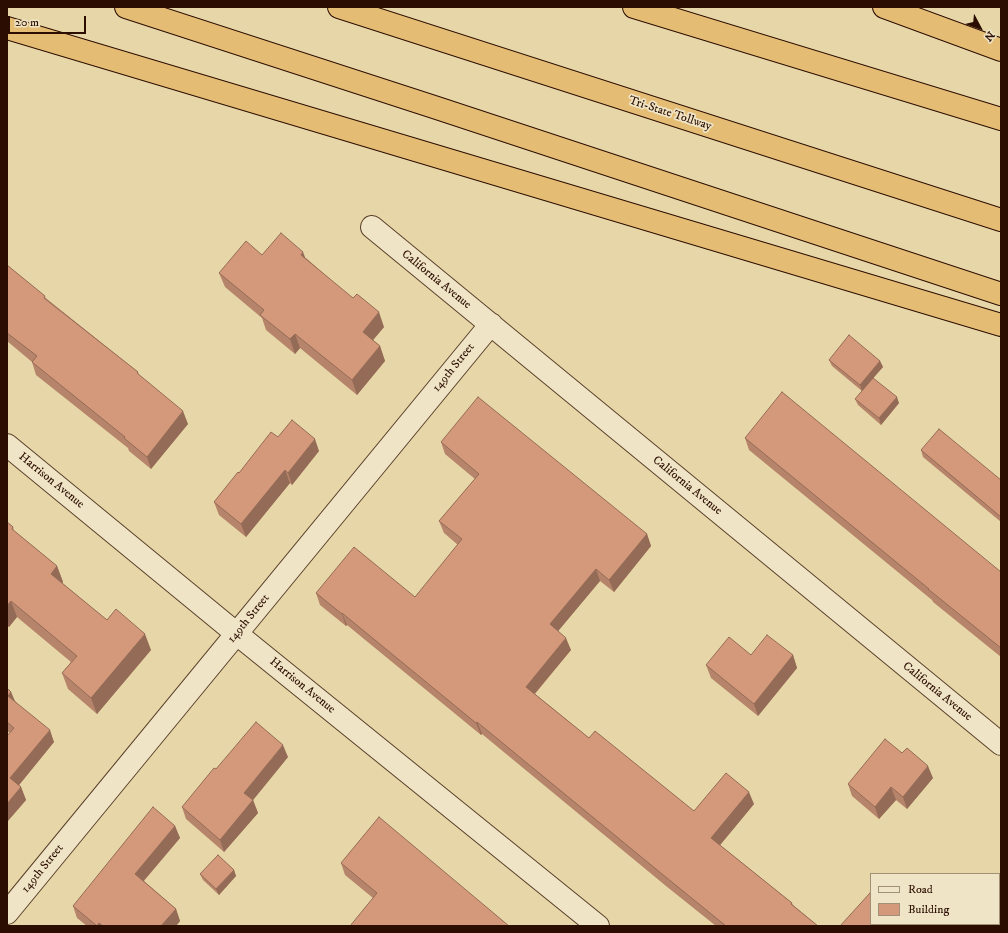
<!DOCTYPE html>
<html>
<head>
<meta charset="utf-8">
<style>
  body { margin:0 }
  #map { position:relative; width:1008px; height:933px; overflow:hidden; background:#e7d7a8; font-family:"IM FELL DW Pica",serif }
  canvas { display:block }
  .frame { position:absolute; inset:0; border:8px solid #2c0d01; pointer-events:none }
  .legend { position:absolute; left:870px; top:873px; width:130px; height:52px; box-sizing:border-box; background:#efe5c6; border:1px solid #a18f77; margin:0; padding:5px 7px; list-style:none; font-size:12px; color:#2c0d01 }
  .legend li { display:flex; align-items:center; gap:8px; height:20px }
  .legend b { width:20px; border:1px solid #a18f77 }
  .north { position:absolute; left:960px; top:8px; width:40px; height:40px; -webkit-text-stroke:3px #efe5c6; paint-order:stroke; rotate:131deg; font-size:11px; font-weight:700; line-height:16px; text-align:center; color:#2c0d01 }
  .north::after { content:''; display:block; margin:auto; width:14px; height:18px; background:#2c0d01; clip-path:polygon(50% 0,100% 100%,50% 72%,0 100%) }
  .scale { position:absolute; left:8px; top:16px; width:78px; height:18px; box-sizing:border-box; border:2px solid #2c0d01; border-top:0; padding-left:5px; font-size:12px; line-height:14px; white-space:nowrap; color:#2c0d01; -webkit-text-stroke:3px #efe5c6; paint-order:stroke }
</style>
</head>
<body>
<div id="map">
<canvas width="1008" height="933"></canvas>
<div class="frame"></div>
<ul class="legend">
<li><b style="height:5px;background:#efe5c6"></b>Road</li>
<li><b style="height:11px;background:#d4997b"></b>Building</li>
</ul>
<div class="north">N</div>
<div class="scale">20 m</div>
</div>
<script>
const context = document.querySelector('canvas').getContext('2d');
context.lineJoin = 'round';
const poly = rows => new Path2D(rows.map(r => 'M' + r).join(''));
function strokePath(path, color, width, dash) { context.strokeStyle = color; context.lineWidth = width; context.lineCap = dash ? 'butt' : 'round'; context.setLineDash(dash || []); context.stroke(path); }
function paint(path, color) { context.fillStyle = color; context.fill(path, 'evenodd'); }
function write(font, color, halo, rows, align = 'center') {
  context.font = font + ' "IM FELL DW Pica",serif'; context.lineWidth = 3.5; context.setLineDash([]); context.textBaseline = 'middle'; context.strokeStyle = halo; context.fillStyle = color; for (const [text, x, y, turn = 0] of rows) {
    context.save(); context.translate(x, y); context.rotate((+turn || 0) * Math.PI / 180); context.textAlign = isNaN(turn) ? turn : align; if (halo) context.strokeText(text, 0, 0); context.fillText(text, 0, 0); context.restore();
  }
}
const minor = poly([
  [372,227,1001,744],
  [7,445,237,634,598,926],
  [7,913,491,324]
]);
const motorway = poly([
  [126,7,437,108,1001,294],
  [339,7,1001,220],
  [634,7,1001,119],
  [884,7,1001,50],
  [7,28,1001,325]
]);
strokePath(minor, '#5b402b', 24);
strokePath(motorway, '#2c0d01', 24);
strokePath(minor, '#efe5c6', 22);
strokePath(motorway, '#e4bc74', 22);
paint(poly([
  [262,255,306,258,384,327,373,340,380,346,385,361,357,395,300,348,295,354,266,330,262,318,225,287,219,273],
  [7,265,47,299,138,372,139,375,188,424,151,469,129,451,128,448,36,375,32,362,7,341],
  [829,360,880,361,883,367,873,378,899,403,881,425,858,405,855,399,862,391,832,366],
  [278,437,319,451,292,485,290,483,246,537,219,515,214,502,239,473],
  [745,438,1001,572,1001,657,933,602,932,600,749,450],
  [441,442,647,534,651,546,614,592,600,581,558,631,571,650,535,694,589,738,694,811,754,804,720,845,792,903,793,905,818,926,716,926,666,886,482,734,481,735,347,625,346,626,320,605,316,593,415,597,458,545,444,533,439,521,475,479,445,454],
  [921,450,1001,480,1001,522,923,457],
  [7,522,13,527,14,531,57,566,63,582,62,583,107,620,151,650,97,714,68,689,62,673,71,662,17,617,9,627,7,626],
  [751,655,793,655,797,668,758,716,711,678,706,665],
  [7,688,11,692,15,701,54,742,19,785,21,787,26,800,7,822,10,733,7,731],
  [288,757,253,800,258,813,224,852,186,819,182,807,216,769],
  [933,778,907,809,896,800,879,819,852,796,848,784],
  [175,826,180,838,144,881,176,909,180,921,176,926,87,926,77,918,73,906],
  [341,863,509,926,373,898,345,875],
  [234,870,236,876,219,895,203,880,200,874],
  [1001,879,1001,898,999,893,999,882]
]), '#b6846a');
paint(poly([
  [303,252,309,267,301,255],
  [379,312,384,327,368,346,363,332],
  [295,334,300,348,295,354,290,339],
  [380,346,385,361,357,395,352,380],
  [880,361,883,367,862,391,860,385],
  [897,397,899,403,881,425,879,418],
  [183,411,188,424,151,469,147,457],
  [315,439,319,451,292,485,288,473],
  [285,470,290,483,246,537,241,524],
  [647,534,651,546,614,592,609,580],
  [57,566,63,582,57,590,51,574],
  [596,569,600,581,554,636,550,624],
  [11,601,17,617,9,627,7,623,7,606],
  [342,613,347,625,346,626,342,614],
  [145,634,151,650,97,714,91,698],
  [566,638,571,650,530,699,526,687],
  [793,655,797,668,758,716,754,704],
  [11,692,16,704,8,696],
  [477,722,482,734,481,735,476,723],
  [50,730,54,742,15,790,10,778],
  [283,745,288,757,249,805,244,793],
  [928,766,933,778,907,809,903,797],
  [21,787,26,800,7,822,7,804],
  [891,787,896,800,879,819,875,807],
  [749,792,754,804,716,850,711,838],
  [253,800,258,813,224,852,220,840],
  [175,826,180,838,139,886,135,874],
  [234,870,236,876,219,895,216,889],
  [176,909,180,921,176,926,161,926],
  [99,923,101,926,97,926]
]), '#946b56');
const building = poly([
  [281,233,303,252,301,255,353,298,357,294,379,312,363,332,380,346,352,380,295,334,290,339,260,315,264,310,219,273,246,241,262,255,281,233],
  [7,265,45,296,44,298,138,372,137,373,183,411,147,457,124,438,125,437,32,362,37,356,7,333,7,265],
  [849,335,880,361,860,385,829,360,849,335],
  [873,378,897,397,879,418,855,399,873,378],
  [782,392,1001,572,1001,648,928,589,929,589,745,438,782,392],
  [478,397,647,534,609,580,596,569,550,624,566,638,526,687,589,738,595,731,694,811,726,773,749,792,711,838,792,903,791,904,818,926,726,926,662,874,477,722,476,723,342,613,342,614,316,593,354,547,415,597,462,539,439,521,479,474,441,442,478,397],
  [292,420,315,439,288,473,285,470,241,524,214,502,238,472,239,473,271,432,278,437,292,420],
  [939,429,1001,480,1001,517,921,450,939,429],
  [7,522,13,527,12,529,57,566,51,574,107,620,116,609,145,634,91,698,62,673,77,656,11,601,7,606,7,522],
  [767,635,793,655,754,704,706,665,729,637,751,655,767,635],
  [7,688,11,692,8,696,50,730,10,778,21,787,7,804,7,736,14,728,7,722,7,688],
  [256,722,283,745,244,793,253,800,220,840,182,807,214,768,216,769,256,722],
  [885,739,902,753,907,748,928,766,903,797,891,787,875,807,848,784,885,739],
  [153,807,175,826,135,874,176,909,161,926,103,926,99,923,97,926,73,906,153,807],
  [379,817,509,926,350,926,377,893,341,863,379,817],
  [218,855,234,870,216,889,200,874,218,855],
  [1001,879,1001,889,999,888,999,882,1001,879],
  [870,893,871,894,871,924,904,924,907,926,840,926,870,893]
]);
paint(building, '#d4997b');
strokePath(building, '#946b56', 1);
write('12px', '#2c0d01', '#efe5c6', [
  ["Tri-State Tollway",670,114,18],
  ["California Avenue",436,280,39],
  ["149th Street",454,368,-51],
  ["Harrison Avenue",51,481,39],
  ["California Avenue",687,486,39],
  ["149th Street",249,619,-51],
  ["Harrison Avenue",302,686,39],
  ["California Avenue",937,692,39],
  ["149th Street",43,869,-51]
]);
</script>
</body>
</html>
